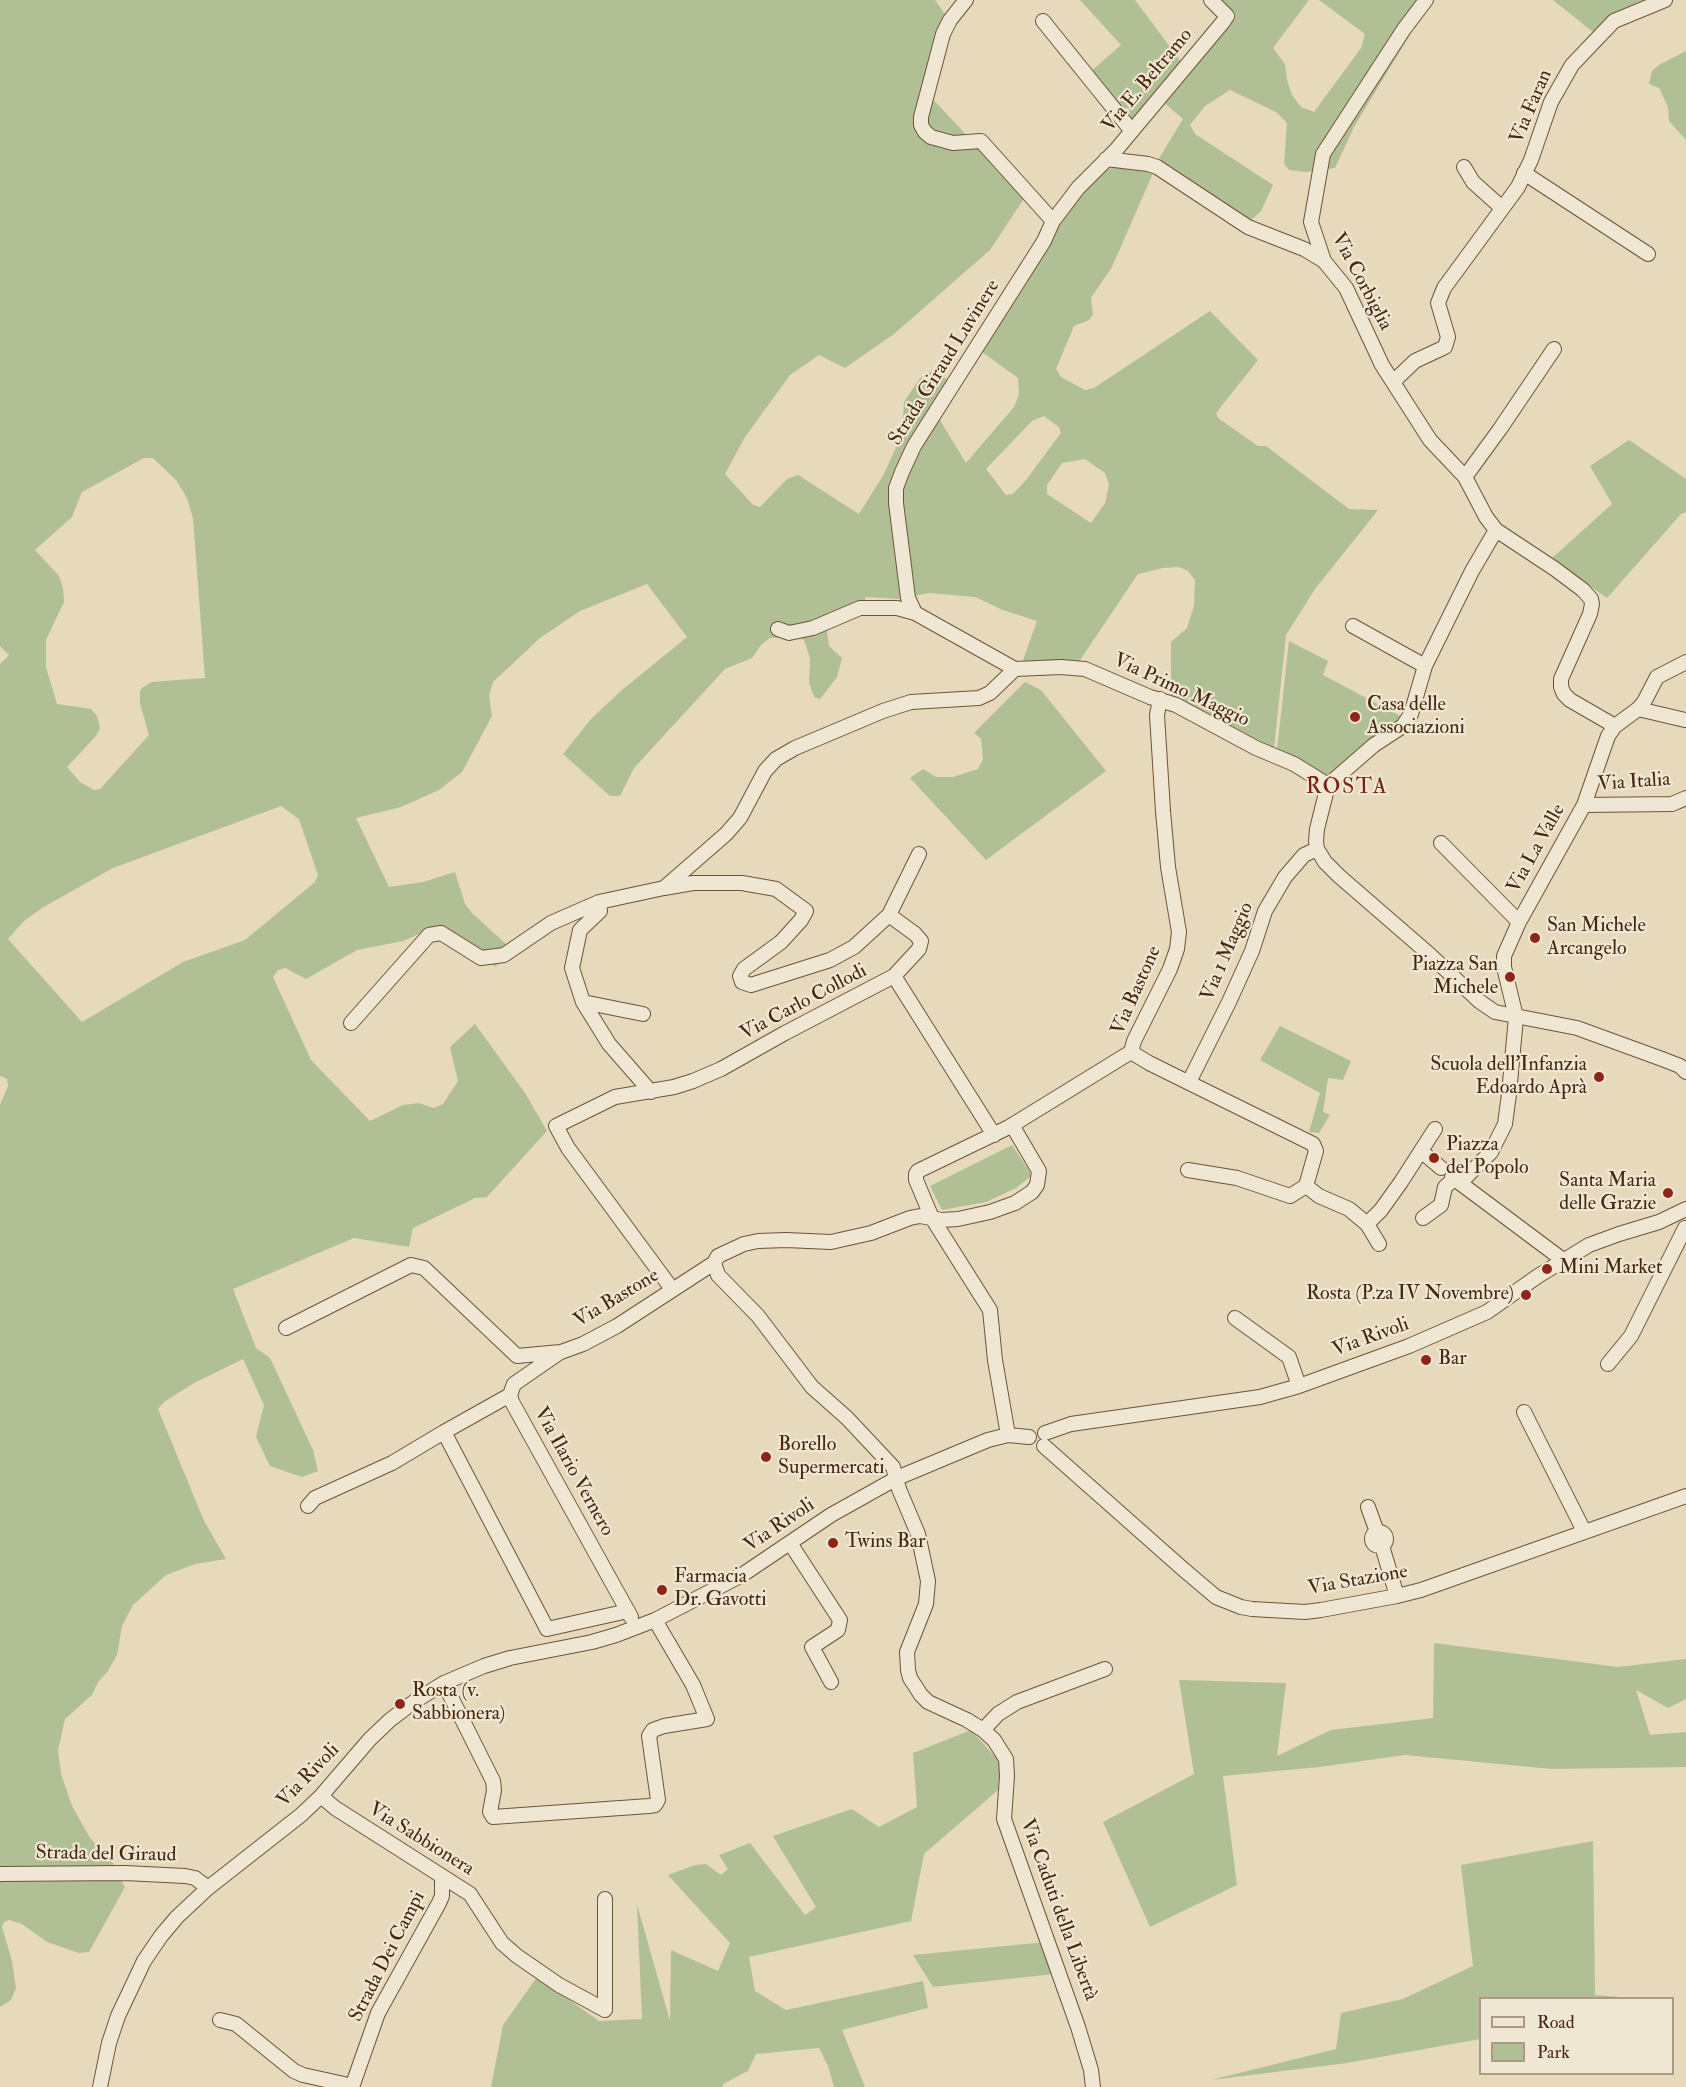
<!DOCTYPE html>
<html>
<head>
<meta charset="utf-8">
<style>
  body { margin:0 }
  #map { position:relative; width:1686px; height:2087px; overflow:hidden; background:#e6d9bc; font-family:"IM FELL Double Pica",serif }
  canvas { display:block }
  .legend { position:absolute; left:1479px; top:1997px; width:195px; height:78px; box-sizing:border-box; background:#efe6d3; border:2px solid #ab9984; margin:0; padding:8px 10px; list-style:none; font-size:18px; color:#46260d }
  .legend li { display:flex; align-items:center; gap:12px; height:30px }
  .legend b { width:30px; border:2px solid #ab9984 }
</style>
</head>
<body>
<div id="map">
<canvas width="1686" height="2087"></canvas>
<ul class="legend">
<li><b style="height:8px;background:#efe6d3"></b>Road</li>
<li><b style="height:16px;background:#b1c094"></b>Park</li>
</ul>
</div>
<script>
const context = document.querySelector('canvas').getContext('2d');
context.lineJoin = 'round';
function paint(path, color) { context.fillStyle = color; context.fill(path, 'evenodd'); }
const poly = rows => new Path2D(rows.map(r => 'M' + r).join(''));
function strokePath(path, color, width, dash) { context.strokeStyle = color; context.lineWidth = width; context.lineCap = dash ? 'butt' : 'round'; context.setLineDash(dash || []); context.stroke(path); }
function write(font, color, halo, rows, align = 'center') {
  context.font = font + ' "IM FELL Double Pica",serif'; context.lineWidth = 4.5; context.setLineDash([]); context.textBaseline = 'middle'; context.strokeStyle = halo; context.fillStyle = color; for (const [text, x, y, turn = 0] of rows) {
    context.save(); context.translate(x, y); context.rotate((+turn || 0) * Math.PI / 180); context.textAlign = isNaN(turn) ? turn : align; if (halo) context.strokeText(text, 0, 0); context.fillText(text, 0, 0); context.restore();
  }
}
paint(poly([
  [0,0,935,0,947,17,925,91,1025,197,990,250,894,334,845,368,819,355,790,375,745,437,725,474,753,505,760,507,787,479,798,475,859,514,884,474,902,434,904,402,920,378,932,371,950,381,932,407,966,463,1014,407,1019,394,1018,378,982,352,1026,284,1063,215,1091,181,1105,170,1120,166,1154,171,1112,267,1091,298,1093,315,1089,320,1074,326,1056,369,1061,377,1085,390,1094,388,1210,311,1258,360,1216,413,1218,418,1258,446,1266,446,1349,509,1378,510,1315,589,1286,635,1274,748,1171,695,1171,642,1187,628,1194,606,1195,580,1188,571,1179,567,1163,568,1138,574,1078,663,1022,663,1037,621,1003,610,975,597,929,593,899,599,866,597,864,603,835,614,827,632,829,646,842,658,837,677,820,699,814,697,809,683,810,658,804,640,797,638,770,638,761,645,752,658,725,669,634,768,620,796,610,796,563,754,591,719,622,690,687,637,647,584,580,611,540,638,493,682,489,696,492,716,462,772,439,790,401,807,356,818,389,887,423,882,455,872,465,904,472,913,507,945,496,967,443,930,428,930,403,941,357,950,306,979,285,968,278,970,273,977,311,1060,370,1121,403,1105,419,1103,434,1108,443,1104,458,1081,450,1047,475,1024,525,1093,547,1131,487,1197,475,1198,413,1228,409,1247,354,1238,233,1289,256,1348,270,1358,313,1450,318,1471,302,1477,270,1466,256,1437,264,1405,243,1359,194,1383,164,1402,158,1409,204,1521,226,1559,195,1564,166,1575,133,1605,122,1626,117,1655,108,1671,98,1682,92,1695,65,1719,58,1750,61,1774,72,1806,90,1838,111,1860,115,1867,0,1871,0,1105,8,1086,7,1079,0,1076,0,664,9,655,0,646],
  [1044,416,1059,427,1061,433,1026,480,1013,494,1006,495,986,469,1032,421],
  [144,458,153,458,176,480,187,498,193,518,205,678,152,682,143,687,140,691,140,704,149,735,100,789,94,790,80,782,67,767,96,736,100,728,97,716,91,709,57,704,46,667,46,640,64,602,63,588,59,576,35,550,72,517,82,492],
  [1085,459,1105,473,1109,485,1105,503,1091,523,1047,494,1047,485,1062,463],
  [281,806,299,819,318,875,315,882,245,940,183,962,82,1022,8,939,24,921,42,908,113,868],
  [1080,0,1135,0,1182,63,1130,122,1089,73,1121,45],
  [1217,0,1309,0,1273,48,1285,64,1287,80,1292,95,1301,107,1314,112,1361,48,1365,34,1319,0,1431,0,1354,127,1335,168,1305,172,1289,170,1284,164,1287,123,1276,112,1230,90,1205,106,1190,125,1195,134,1273,185,1261,211,1248,223,1158,160,1183,119,1161,100,1233,15],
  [1553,0,1645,0,1614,16,1593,32],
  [1686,51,1686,140,1669,121,1668,107,1659,88,1649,84,1652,71,1659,65],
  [1629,440,1686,479,1686,512,1681,514,1607,598,1551,559,1612,504,1590,466],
  [1289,641,1328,661,1323,675,1402,717,1332,781,1277,750],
  [1025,682,1041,690,1106,771,986,860,910,778,923,769,936,777,953,777,978,769,983,759,981,739,974,733],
  [1280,1026,1351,1061,1343,1080,1328,1078,1323,1112,1330,1115,1319,1133,1309,1132,1320,1093,1260,1060],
  [1012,1145,1030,1172,1030,1177,1016,1188,986,1202,942,1210,930,1186],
  [1434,1643,1618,1667,1686,1659,1686,1699,1668,1708,1636,1690,1650,1735,1686,1732,1686,1767,1552,1769,1405,1755,1319,1767,1223,1776,1237,1885,1150,1927,1103,1822,1194,1774,1179,1680,1286,1683,1277,1756,1331,1730,1433,1718],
  [971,1730,1000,1762,998,1790,924,1854,911,1921,749,1957,755,1991,786,2010,923,1981,928,2008,842,2030,865,2087,834,2087,828,2066,819,2048,756,2054,748,2071,723,2084,723,2087,491,2087,503,2025,537,1977,599,2021,642,2019,637,1904,670,2021,671,1950,718,1971,730,1943,668,1875,695,1865,706,1864,721,1875,728,1869,719,1855,750,1843,805,1915,816,1907,773,1836,852,1809,879,1827,917,1807,913,1753],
  [1593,1841,1595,1995,1632,1998,1480,1998,1480,2039,1347,2063,1211,2080,1336,2049,1341,2013,1403,1999,1473,1966,1461,1865],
  [119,1877,125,1887,89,1952,79,1953,47,1942,22,1924,9,1920,4,1922,2,1927,12,1961,16,1988,11,2000,0,2007,0,1878],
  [1046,1942,1054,1974,933,1987,913,1955]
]), '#b1c094');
const minor = poly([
  [966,0,950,20,943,34,921,117,921,125,925,132,931,137,953,143,981,141,1053,221],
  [1426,0,1404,29,1323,154,1311,222,1324,261,1346,288,1382,365,1430,440,1465,477,1486,517,1496,530,1555,569,1583,590,1591,599,1592,604,1590,614,1561,679,1561,687,1564,694,1570,700,1615,726],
  [1043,21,1131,130],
  [1106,159,1148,164,1157,167,1248,227,1304,249,1324,261],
  [1464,167,1473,182,1502,208],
  [1524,173,1648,254],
  [1393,382,1415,361,1445,347,1448,337,1438,303,1444,288,1518,187,1531,160,1551,102,1572,65,1614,21,1665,0],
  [1465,477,1500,429,1554,349],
  [915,613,908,598,896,503,896,488,902,472,914,446,1044,241,1053,221,1078,188,1116,150,1223,22,1227,16,1211,0],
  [1353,626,1425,666],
  [778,629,789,633,813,628,860,608,897,608,915,613,1015,669,1061,667,1085,669,1150,697,1176,705,1256,748,1294,764,1328,785],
  [1638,709,1685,720],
  [1328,785,1317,829,1316,841,1317,849,1325,862,1339,876,1429,954,1479,1001,1495,1012,1577,1028,1662,1059,1680,1066,1686,1072],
  [1328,785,1374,745,1403,726,1411,714,1425,666,1472,571,1496,530],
  [1584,805,1672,804,1686,798],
  [1441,843,1519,922],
  [664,888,693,883,742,883,776,889,806,911,801,920,781,942,744,969,740,976,742,982,751,985,830,960,854,947,889,915,919,854],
  [599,902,600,911,580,930,572,968,583,1002,609,1044,651,1092],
  [894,976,994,1135],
  [583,1002,643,1014],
  [351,1023,429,935,441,933,481,958,504,955,551,923,599,902,664,888,726,834,740,818,765,771,776,759,795,748,883,711,911,702,979,698,990,693,1015,669],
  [1131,1052,1149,1063,1313,1144,1316,1151,1306,1186,1319,1196,1349,1209,1367,1224,1379,1244],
  [1189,1082,1229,1002,1252,951,1265,911,1285,877,1304,855,1317,849],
  [1421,1151,1441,1168],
  [1188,1170,1237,1178,1290,1196,1306,1186],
  [1452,1177,1563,1260],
  [1460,1183,1491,1152,1505,1124,1509,1094,1516,1017,1504,967,1504,956,1519,922,1584,805,1608,736,1615,726,1638,709,1644,702,1657,677,1686,662],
  [1423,1218,1441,1205,1445,1187,1454,1179],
  [1367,1224,1381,1210,1401,1182,1435,1129],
  [714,1263,718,1275,758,1316,812,1387,847,1418,893,1467,899,1489,918,1534,928,1581,926,1604,907,1652,908,1670,910,1678,921,1695,928,1702,967,1720,983,1730,994,1740,1006,1759,1007,1776,1004,1819,1078,2027,1091,2070,1093,2087],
  [672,1289,568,1148,556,1126,615,1097,674,1087,693,1081,721,1069,785,1033,894,976,919,949,921,941,915,934,889,915],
  [1235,1318,1289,1357,1299,1386],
  [286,1328,411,1265,424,1268,517,1356,561,1352,583,1344,617,1326,714,1263,718,1256,744,1244,758,1241,786,1240,831,1242,871,1233,910,1218,920,1216,942,1220,958,1219,990,1212,1015,1203,1032,1192,1037,1185,1039,1171,1012,1125],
  [559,1353,514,1384,510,1395,512,1402,631,1617],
  [1608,1364,1631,1336,1685,1228],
  [510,1395,444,1432,547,1629,628,1611],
  [1524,1412,1584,1531],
  [1045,1433,1071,1424,1260,1397,1299,1386,1409,1346,1487,1312,1538,1276,1589,1245,1619,1234,1659,1222,1686,1209],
  [1008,1435,995,1360,990,1310,932,1218,916,1180,916,1174,918,1171,1009,1127,1131,1052,1134,1041,1170,969,1177,949,1179,932,1168,867,1163,811,1157,715,1160,699],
  [1044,1446,1183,1569,1216,1597,1241,1607,1252,1609,1305,1612,1321,1610,1397,1596,1421,1590,1686,1496],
  [308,1506,315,1498,392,1463,444,1432],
  [1368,1507,1377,1532],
  '1372 1539a7 7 0 1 1 14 0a7 7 0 1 1-14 0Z',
  [790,1543,840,1620,838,1630,812,1647,831,1682],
  [1382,1546,1397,1596],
  [444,1683,493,1781,494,1790,490,1812,493,1817,649,1806,655,1805,658,1800,649,1736,653,1730,664,1726,707,1719,693,1685,655,1620],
  [983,1730,998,1714,1017,1702,1105,1669],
  [321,1796,335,1808,470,1894,502,1943,517,1956,559,1985,605,2010,605,1899],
  [0,1874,125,1873,185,1876,195,1878,208,1888],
  [220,2020,236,2024,294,2071,303,2075,344,2084,350,2087],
  [100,2087,109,2043,118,2016,144,1961,161,1936,177,1917,208,1888,301,1815,321,1796,370,1739,390,1720,415,1701,444,1683,484,1666,510,1658,592,1642,616,1635,655,1620,742,1575,831,1515,897,1478,988,1440,1008,1435,1029,1437],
  [352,2087,378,2013,439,1903,442,1896,442,1878]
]);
strokePath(minor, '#6e5339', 16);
strokePath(minor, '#efe6d3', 14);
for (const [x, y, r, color] of [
  [1355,717,6,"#8f2418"],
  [1535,938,6,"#8f2418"],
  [1510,977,6,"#8f2418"],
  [1599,1077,6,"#8f2418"],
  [1434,1158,6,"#8f2418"],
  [1668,1193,6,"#8f2418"],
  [1547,1269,6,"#8f2418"],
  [1526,1295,6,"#8f2418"],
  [1426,1360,6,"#8f2418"],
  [766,1457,6,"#8f2418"],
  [833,1543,6,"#8f2418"],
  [662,1590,6,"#8f2418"],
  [400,1704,6,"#8f2418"]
]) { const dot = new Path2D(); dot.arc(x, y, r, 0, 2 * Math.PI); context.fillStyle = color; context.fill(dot); strokePath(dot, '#efe6d3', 2); }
write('20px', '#46260d', '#efe6d3', [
  ["Via E. Beltramo",1148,81,-50],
  ["Via Faran",1532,107,-67],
  ["Via Corbiglia",1361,282,62],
  ["Strada Giraud Luvinere",945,363,-58],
  ["Via Primo Maggio",1181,691,25],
  ["Via Italia",1634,783,-4],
  ["Via La Valle",1537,849,-61],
  ["Via 1 Maggio",1228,952,-67],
  ["Via Bastone",1137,991,-66],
  ["Via Carlo Collodi",804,1003,-28],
  ["Via Bastone",617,1299,-31],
  ["Via Rivoli",1371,1338,-20],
  ["Via Ilario Vernero",573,1472,61],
  ["Via Rivoli",780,1526,-34],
  ["Via Stazione",1358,1581,-10],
  ["Via Rivoli",309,1776,-46],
  ["Via Sabbionera",421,1840,32],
  ["Strada del Giraud",106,1855,1],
  ["Via Caduti della Libertà",1058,1910,70],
  ["Strada Dei Campi",388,1957,-63]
]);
write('20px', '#46260d', '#efe6d3', [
  ["Casa delle",1367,706],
  ["Associazioni",1367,729],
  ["San Michele",1547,927],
  ["Arcangelo",1547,950],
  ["Piazza San",1498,966,"right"],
  ["Michele",1498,989,"right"],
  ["Scuola dell'Infanzia",1587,1066,"right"],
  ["Edoardo Aprà",1587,1089,"right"],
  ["Piazza",1446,1146],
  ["del Popolo",1446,1169],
  ["Santa Maria",1656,1182,"right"],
  ["delle Grazie",1656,1205,"right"],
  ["Mini Market",1559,1269],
  ["Rosta (P.za IV Novembre)",1514,1295,"right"],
  ["Bar",1438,1360],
  ["Borello",778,1446],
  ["Supermercati",778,1469],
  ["Twins Bar",845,1543],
  ["Farmacia",674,1578],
  ["Dr. Gavotti",674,1601],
  ["Rosta (v.",412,1692],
  ["Sabbionera)",412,1715]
], 'left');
context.letterSpacing = '1.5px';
write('22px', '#7a1f14', '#efe6d3', [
  ["ROSTA",1347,788]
]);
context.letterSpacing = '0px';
</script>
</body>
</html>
